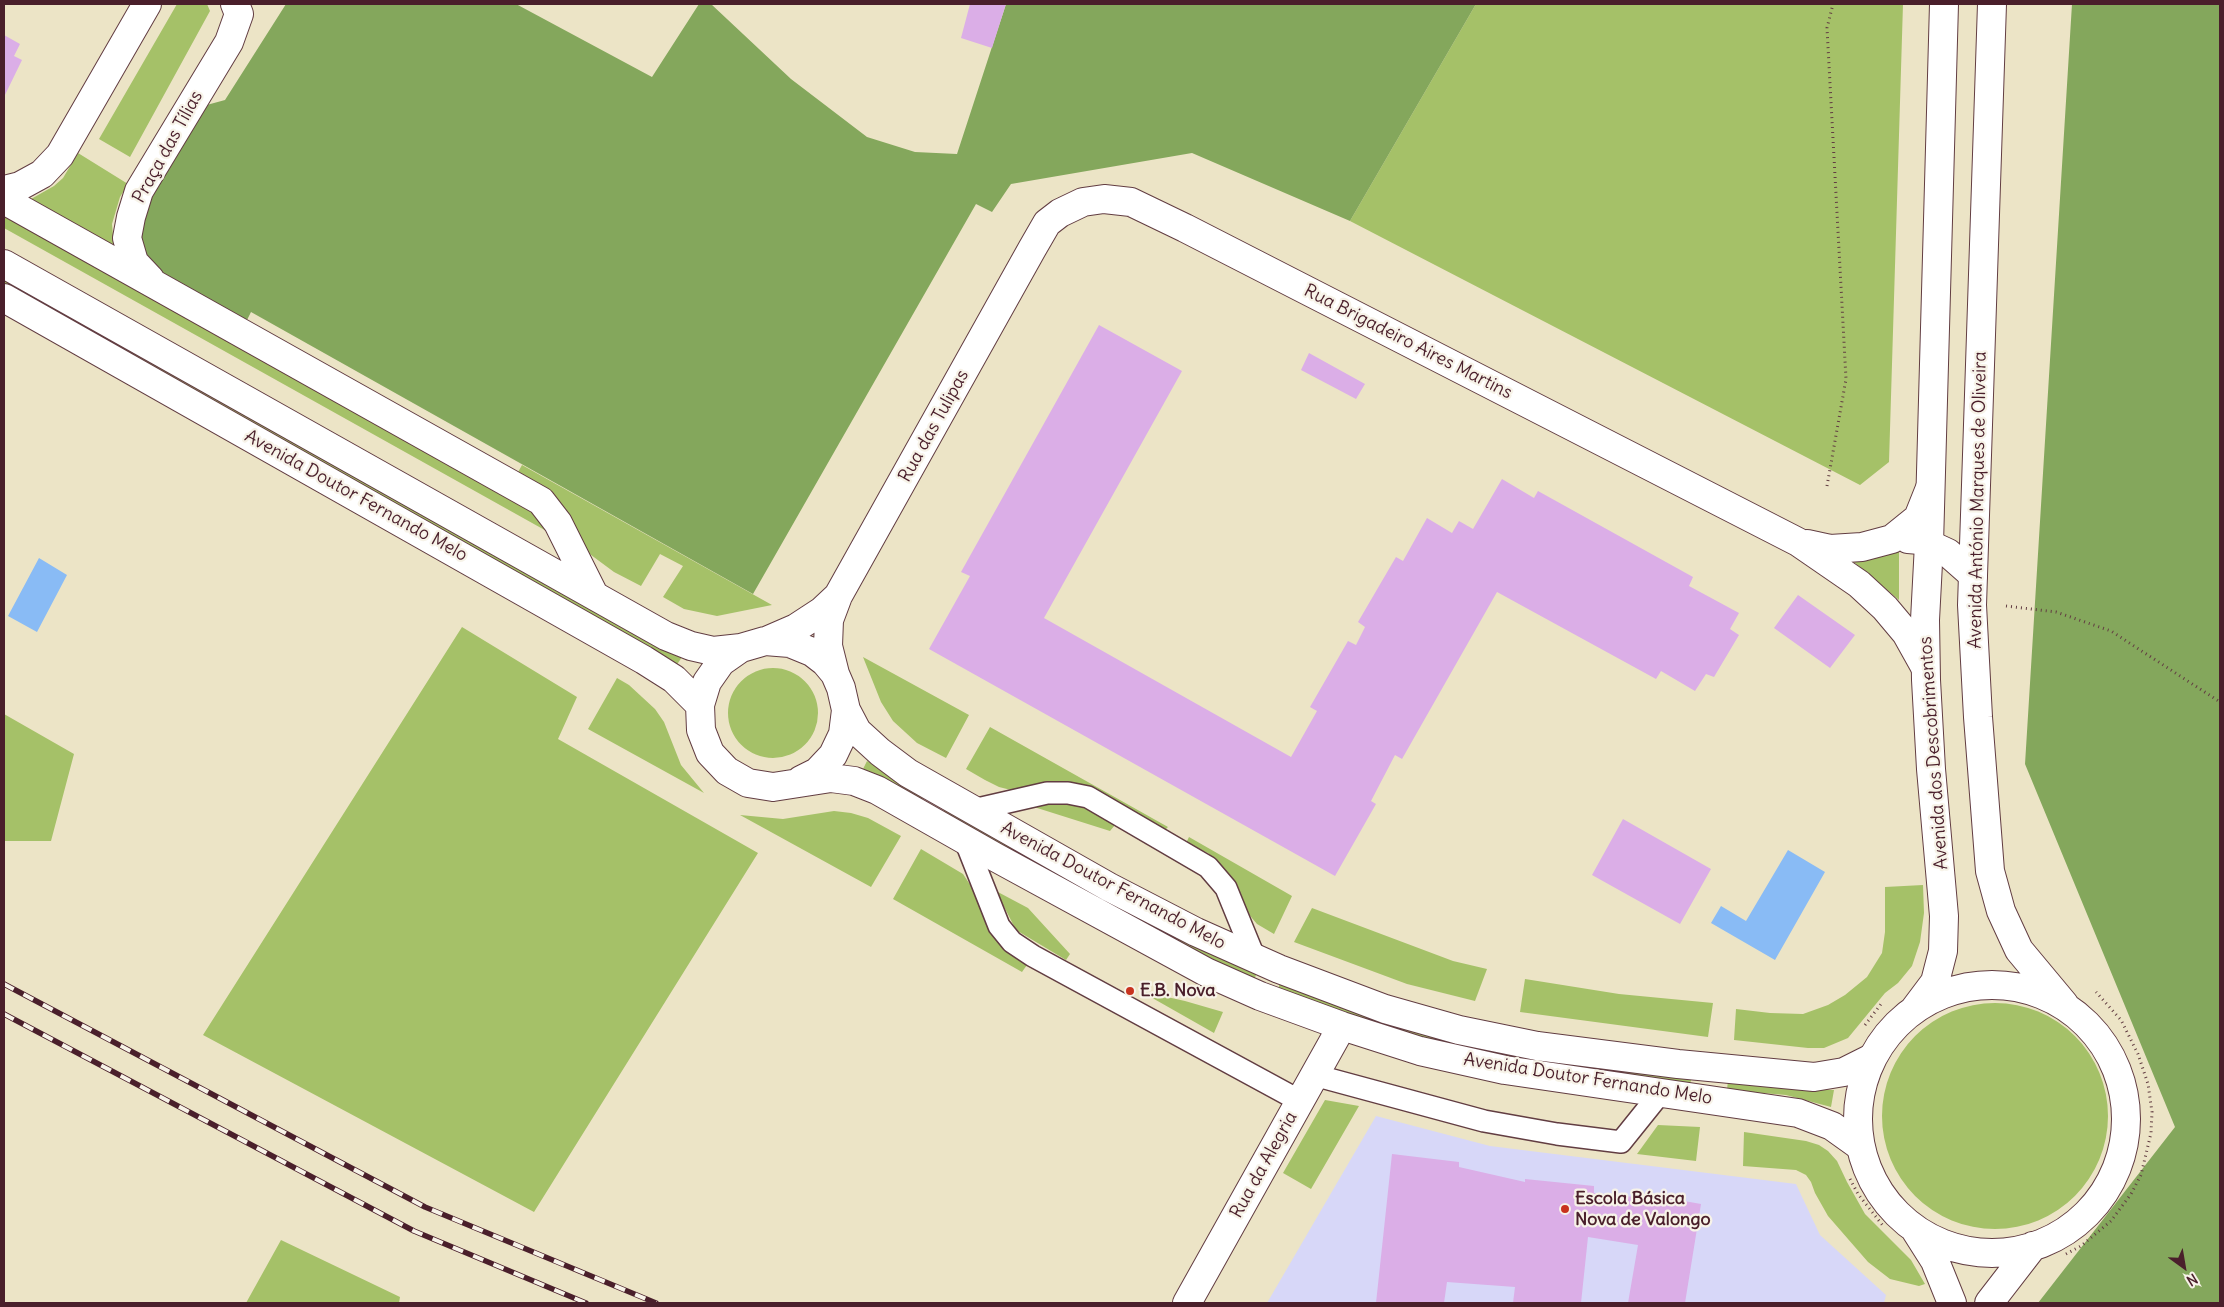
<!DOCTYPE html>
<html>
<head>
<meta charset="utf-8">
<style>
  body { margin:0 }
  #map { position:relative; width:2224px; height:1307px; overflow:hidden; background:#ece4c6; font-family:Delius,sans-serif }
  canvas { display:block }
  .frame { position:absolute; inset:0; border:5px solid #4a1f2b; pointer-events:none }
  .north { position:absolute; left:2159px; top:1242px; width:50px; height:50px; -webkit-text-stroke:4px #f7f3e8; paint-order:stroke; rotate:148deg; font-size:14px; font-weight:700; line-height:20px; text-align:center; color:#4a1f2b }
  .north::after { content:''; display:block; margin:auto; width:18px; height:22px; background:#4a1f2b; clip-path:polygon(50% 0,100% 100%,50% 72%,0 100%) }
</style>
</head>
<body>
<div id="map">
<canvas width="2224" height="1307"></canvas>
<div class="frame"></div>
<div class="north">N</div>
</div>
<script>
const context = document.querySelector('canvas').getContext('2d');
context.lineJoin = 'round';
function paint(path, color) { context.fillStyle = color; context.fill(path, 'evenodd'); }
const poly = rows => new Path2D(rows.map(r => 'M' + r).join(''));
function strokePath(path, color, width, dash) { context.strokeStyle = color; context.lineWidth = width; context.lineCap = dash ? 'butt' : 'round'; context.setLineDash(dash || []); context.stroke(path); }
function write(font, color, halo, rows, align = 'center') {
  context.font = font + ' Delius,sans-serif'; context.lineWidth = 4.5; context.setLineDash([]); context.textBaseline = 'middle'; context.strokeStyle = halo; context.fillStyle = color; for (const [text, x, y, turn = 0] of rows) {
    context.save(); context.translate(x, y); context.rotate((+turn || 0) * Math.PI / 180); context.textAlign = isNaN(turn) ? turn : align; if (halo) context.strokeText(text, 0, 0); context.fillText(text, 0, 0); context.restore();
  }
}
paint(poly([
  [1376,1116,1490,1146,1796,1184,1820,1235,1886,1295,1884,1303,1267,1303]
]), '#d7d7f8');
paint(poly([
  [177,4,207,4,210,11,130,157,99,139],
  [1476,4,1903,4,1889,462,1860,485,1350,221],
  [78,153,128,184,120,197,112,224,114,247,31,203,31,199,54,186,63,178],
  [4,212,532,509,550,533,4,228],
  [4,275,682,657,676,666,4,289],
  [522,465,772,605,717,616,684,609,663,597,683,566,660,554,641,586,614,572,587,552,517,474],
  [1899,550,1899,600,1854,562],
  [462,627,577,697,558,739,758,853,534,1212,203,1035],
  [863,657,969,715,946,758,917,743,893,721,881,702],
  '728 713a45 45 0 1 1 90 0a45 45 0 1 1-90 0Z',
  [617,678,629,685,655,709,664,722,681,765,704,793,588,729],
  [4,714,74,754,51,841,4,841],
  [990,727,1168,827,1165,830,1094,789,1083,785,1053,781,1011,790,999,787,985,780,966,769],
  [867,761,926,793,920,803,862,771],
  [1045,801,1067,802,1085,808,1115,825,1110,831,1034,807],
  [948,805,1258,970,1254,980,1213,963,942,814],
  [834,811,851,813,868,818,901,836,871,887,740,815,783,819],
  [1189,837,1292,896,1274,934,1257,924,1246,911,1222,866,1208,853,1186,843],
  [921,849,963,874,975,892,992,934,1029,962,1022,972,893,899],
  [1923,885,1924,913,1920,942,1912,966,1898,983,1885,993,1848,1038,1824,1048,1808,1048,1734,1040,1736,1009,1770,1013,1803,1014,1828,1005,1845,995,1867,977,1882,953,1885,932,1885,887],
  [996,891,1028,908,1070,954,1066,960,1016,930],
  [1312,908,1453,961,1487,969,1475,1001,1407,984,1294,942],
  [1525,979,1619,994,1713,1003,1708,1037,1520,1012],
  [1280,981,1692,1077,1689,1087,1548,1067,1419,1040,1278,991],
  [1140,991,1185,1001,1223,1012,1214,1033],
  '1882 1116a113 113 0 1 1 226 0a113 113 0 1 1-226 0Z',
  [1728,1080,1803,1089,1834,1090,1831,1107,1786,1095,1727,1090],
  [1325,1100,1359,1106,1311,1189,1283,1173],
  [1658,1125,1700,1127,1696,1161,1637,1154],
  [1744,1132,1806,1141,1819,1145,1828,1151,1837,1161,1847,1182,1865,1214,1911,1260,1925,1284,1919,1286,1890,1279,1868,1262,1828,1216,1815,1193,1811,1182,1806,1175,1796,1170,1743,1166],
  [281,1240,400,1297,399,1303,246,1303]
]), '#a5c168');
paint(poly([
  [286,4,516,4,652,77,699,4,711,4,791,79,867,137,915,152,957,154,1006,4,1476,4,1350,221,1192,153,1011,184,992,212,976,204,753,594,251,312,245,324,168,282,148,260,140,235,149,203,203,106,225,100],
  [2072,4,2220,4,2220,1303,2038,1303,2175,1127,2025,764]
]), '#84a75c');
paint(poly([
  [39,558,67,575,37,632,8,616],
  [1788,850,1825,872,1775,960,1711,923,1721,906,1746,921]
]), '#89bbf5');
paint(poly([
  [970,4,1006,4,992,48,961,38],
  [4,35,20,44,14,56,22,60,4,97],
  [1099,325,1182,371,1044,618,1291,757,1317,711,1310,707,1348,641,1356,645,1365,627,1358,622,1396,557,1403,561,1427,518,1452,533,1459,521,1473,529,1502,479,1534,498,1538,491,1693,577,1689,586,1739,613,1730,629,1739,635,1714,677,1706,674,1695,691,1661,671,1656,679,1497,592,1402,759,1395,755,1371,801,1376,804,1335,876,929,649,970,576,961,572],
  [1309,353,1365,384,1356,399,1301,370],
  [1798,595,1855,635,1830,668,1774,628],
  [1623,819,1711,869,1680,924,1592,875],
  [1392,1154,1459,1162,1459,1167,1525,1182,1525,1179,1594,1186,1594,1193,1645,1198,1645,1194,1701,1204,1685,1303,1628,1303,1638,1245,1588,1237,1581,1303,1513,1303,1515,1287,1447,1282,1444,1303,1376,1303]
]), '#dbaee7');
const lane = poly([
  [973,810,1047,793,1068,793,1088,797,1208,867,1226,888,1255,959],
  [965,840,999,926,1012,942,1033,956,1300,1101],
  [1314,1075,1484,1121,1557,1134,1621,1142,1662,1091]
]);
const street = poly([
  [4,190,20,186,42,174,60,155,147,4],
  [4,200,541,501,558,523,594,595],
  [4,264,666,636,691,646,713,651,741,648,765,641,790,643,812,652,825,662,835,674,841,688,846,710,857,731,880,752,908,773,1109,887,1196,932,1279,969,1385,1009,1459,1030,1537,1046,1678,1064,1814,1077,1844,1072,1872,1058],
  [150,279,134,262,127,238,131,217,139,191,229,42,239,14,235,4],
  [4,298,644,660,674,679,700,705],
  [1908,539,1920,540,1948,553,1973,575],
  [1807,544,1830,549,1862,547,1892,539,1918,518,1930,488],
  [766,641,796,628,822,611,838,596],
  [741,648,721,662,707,682,700,705,701,730,710,753,727,771,748,783,773,787,831,778,854,781,877,790,995,857,1206,972,1260,996,1342,1026,1420,1051,1505,1070,1798,1113,1832,1126,1860,1146],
  [835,674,828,646,829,620,838,596,1032,249,1047,223,1060,213,1083,202,1104,199,1131,202,1185,228,1798,542,1859,584,1885,608,1906,633,1925,667],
  [801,780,817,772,833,755,843,734,846,710],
  [1187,1303,1342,1026]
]);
const secondary = poly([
  [1992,4,1972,605,1978,717,1990,871,2001,911,2019,950,2064,1004],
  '1858 1119a134 134 0 1 1 268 0a134 134 0 1 1-268 0Z',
  [1914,1010,1935,982,1943,951,1944,916,1931,769,1926,680,1925,620,1929,544,1944,4],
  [1916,1231,1935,1261,1952,1303],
  [1989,1303,2033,1246]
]);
strokePath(lane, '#623d42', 24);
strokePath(street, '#623d42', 30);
strokePath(secondary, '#623d42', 30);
strokePath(poly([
  [1827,486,1846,379,1827,28,1833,4],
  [2006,606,2056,612,2111,631,2220,702],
  [1865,1025,1881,1004],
  [1850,1179,1858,1194,1884,1227],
  [2066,1254,2081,1246,2111,1221,2131,1194,2141,1175,2151,1133,2152,1112,2148,1084,2138,1054,2121,1020,2096,992]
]), '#623d42', 3, [1, 4]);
strokePath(lane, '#fff', 21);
strokePath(street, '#fff', 28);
strokePath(secondary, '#fff', 28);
const rail = poly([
  [4,984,425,1207,656,1303],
  [4,1014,414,1231,586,1303]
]);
strokePath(rail, '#4a1f2b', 5.5);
strokePath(rail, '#f7f3e8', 4, [11]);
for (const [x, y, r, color] of [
  [1130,991,5,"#c8321e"],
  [1565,1209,5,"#c8321e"]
]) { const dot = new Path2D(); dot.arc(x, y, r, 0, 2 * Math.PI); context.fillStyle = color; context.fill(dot); strokePath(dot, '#f7f3e8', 2); }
write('18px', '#4a1f2b', '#f7f3e8', [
  ["Praça das Tílias",168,147,-61],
  ["Rua Brigadeiro Aires Martins",1408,342,27],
  ["Rua das Tulipas",934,426,-61],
  ["Avenida Doutor Fernando Melo",356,496,29],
  ["Avenida António Marques de Oliveira",1978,500,-89],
  ["Avenida dos Descobrimentos",1934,753,-94],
  ["Avenida Doutor Fernando Melo",1113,886,28],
  ["Avenida Doutor Fernando Melo",1588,1079,9],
  ["Rua da Alegria",1264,1165,-61]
]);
write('bold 18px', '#4a1f2b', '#f7f3e8', [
  ["E.B. Nova",1140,991],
  ["Escola Básica",1575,1199],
  ["Nova de Valongo",1575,1220]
], 'left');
</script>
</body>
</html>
